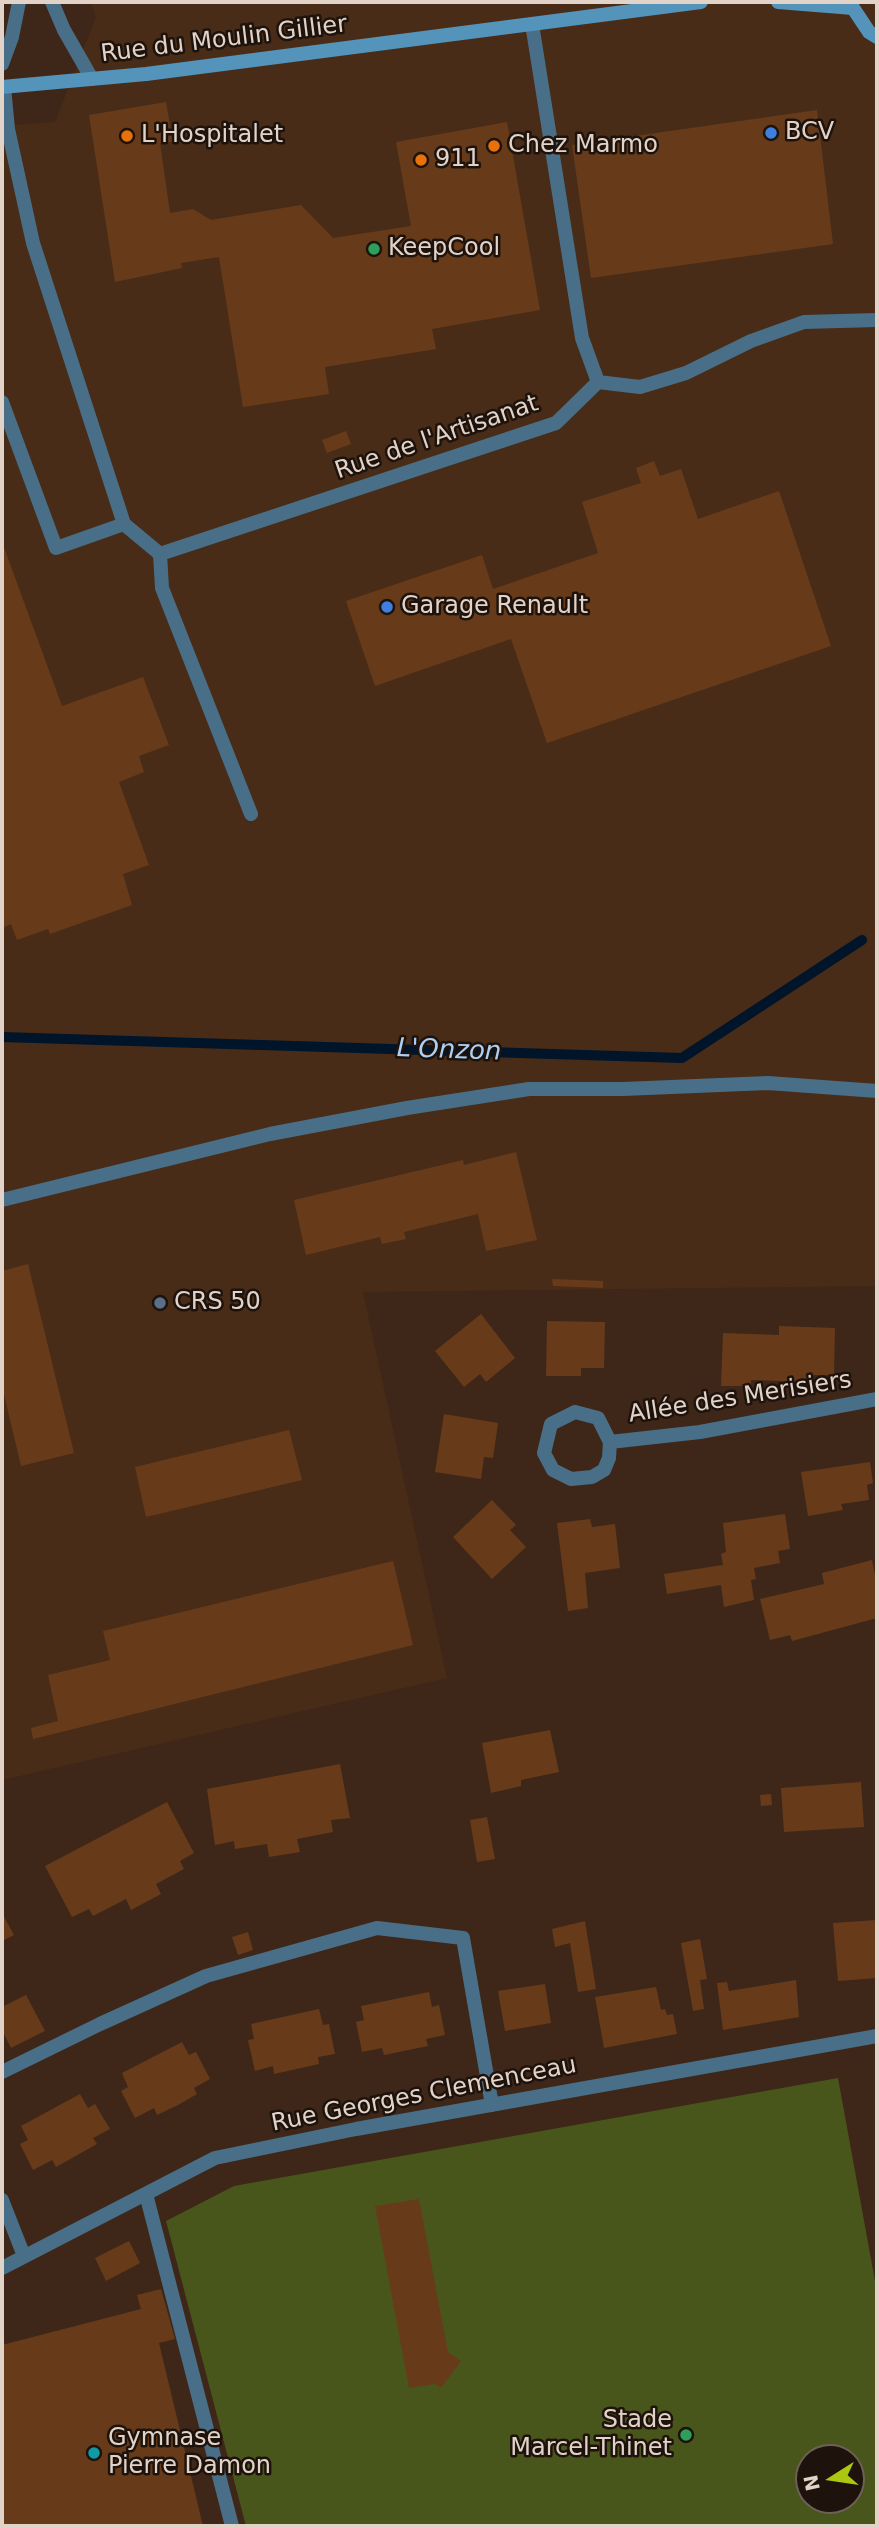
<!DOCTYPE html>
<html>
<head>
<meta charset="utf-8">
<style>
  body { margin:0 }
  #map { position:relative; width:879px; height:2528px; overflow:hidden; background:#3e2718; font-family:"DejaVu Sans",sans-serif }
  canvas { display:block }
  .frame { position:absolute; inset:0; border:4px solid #e2d3c9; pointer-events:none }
  .north { position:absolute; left:795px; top:2444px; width:70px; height:70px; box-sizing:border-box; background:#1d130c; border:2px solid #6c6058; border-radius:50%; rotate:258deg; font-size:19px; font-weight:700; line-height:28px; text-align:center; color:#e2d3c9 }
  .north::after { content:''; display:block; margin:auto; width:24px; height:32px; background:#adc60f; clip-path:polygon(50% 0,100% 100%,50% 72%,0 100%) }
</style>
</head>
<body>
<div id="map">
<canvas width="879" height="2528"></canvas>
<div class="frame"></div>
<div class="north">N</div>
</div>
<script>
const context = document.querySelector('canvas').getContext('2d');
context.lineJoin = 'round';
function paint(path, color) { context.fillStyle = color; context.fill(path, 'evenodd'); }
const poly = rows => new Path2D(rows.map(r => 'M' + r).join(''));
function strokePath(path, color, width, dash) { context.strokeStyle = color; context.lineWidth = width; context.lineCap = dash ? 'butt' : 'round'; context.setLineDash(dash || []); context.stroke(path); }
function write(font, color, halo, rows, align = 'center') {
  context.font = font + ' "DejaVu Sans",sans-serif'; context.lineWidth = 5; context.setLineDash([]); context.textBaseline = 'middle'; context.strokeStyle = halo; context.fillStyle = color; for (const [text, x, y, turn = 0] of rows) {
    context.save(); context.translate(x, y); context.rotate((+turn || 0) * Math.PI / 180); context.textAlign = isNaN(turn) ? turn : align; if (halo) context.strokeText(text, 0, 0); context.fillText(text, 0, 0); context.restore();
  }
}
paint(poly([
  [91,2,877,2,877,1286,363,1292,447,1678,2,1780,2,126,55,122,96,17]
]), '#482c17');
paint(poly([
  [838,2078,877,2292,877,2526,246,2526,166,2221,234,2186],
  [809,2458,851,2458,851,2500,809,2500]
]), '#49561b');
strokePath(poly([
  [2,1037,682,1058,862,940]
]), '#01152a', 10);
paint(poly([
  [166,102,173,142,160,143,170,213,193,209,211,220,301,205,333,238,411,226,396,142,507,122,540,310,432,329,436,349,325,367,329,394,243,407,219,257,181,263,182,268,115,282,89,115],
  [817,110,833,244,591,278,572,145],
  [346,431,351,444,327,453,322,440],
  [654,461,660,476,681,469,698,519,779,491,831,646,547,743,511,639,375,686,346,601,482,555,493,589,598,553,582,502,641,483,636,468],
  [2,542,62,706,143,677,169,745,139,756,144,772,119,782,149,865,123,874,132,905,50,934,48,929,17,940,11,924,2,928],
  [516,1152,537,1240,486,1251,478,1214,404,1232,406,1239,382,1244,380,1237,306,1255,294,1200,463,1160,464,1165],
  [28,1264,74,1453,21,1466,2,1386,2,1271],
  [552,1279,603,1281,603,1288,553,1286],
  [481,1314,515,1358,486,1382,480,1374,464,1387,435,1351],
  [547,1321,605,1322,604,1368,581,1368,581,1376,546,1376],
  [779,1326,835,1328,834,1375,810,1375,810,1382,751,1380,751,1386,721,1386,723,1333,779,1335],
  [444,1414,498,1423,493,1458,484,1457,481,1479,435,1472],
  [289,1430,302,1480,146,1517,135,1467],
  [870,1462,873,1483,867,1485,869,1500,841,1504,843,1510,808,1516,801,1472],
  [492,1500,516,1525,510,1530,526,1547,492,1579,453,1537],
  [785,1514,790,1549,778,1551,780,1563,754,1568,756,1579,751,1580,754,1600,724,1607,721,1585,667,1594,664,1574,723,1565,721,1554,726,1552,723,1523],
  [590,1519,592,1527,615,1524,620,1568,585,1573,588,1608,568,1611,557,1523],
  [872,1560,877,1584,877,1618,792,1641,790,1635,770,1640,760,1599,824,1584,822,1573],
  [393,1561,413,1645,33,1739,31,1728,58,1721,48,1675,110,1660,103,1631],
  [550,1730,559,1772,521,1780,521,1786,491,1793,482,1743],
  [340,1764,350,1818,331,1820,333,1832,297,1839,300,1852,269,1857,267,1844,235,1849,234,1841,215,1845,207,1789],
  [861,1782,864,1827,784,1832,781,1788],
  [771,1794,772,1805,761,1806,760,1795],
  [167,1802,194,1853,180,1861,184,1869,156,1884,161,1894,131,1910,126,1899,93,1916,89,1909,72,1917,45,1866],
  [487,1817,495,1859,477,1862,470,1820],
  [2,1913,14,1935,2,1941],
  [877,1920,877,1978,838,1981,833,1923],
  [585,1921,596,1989,578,1992,570,1943,555,1947,552,1929],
  [248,1932,253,1950,238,1955,232,1937],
  [700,1939,707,1979,700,1980,704,2009,693,2011,681,1943],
  [796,1980,799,2017,723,2030,717,1983,727,1982,729,1991],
  [545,1984,551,2023,505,2031,498,1991],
  [656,1987,661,2010,665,2009,667,2015,673,2014,677,2034,604,2048,595,1997],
  [429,1992,432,2007,439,2005,445,2035,426,2039,428,2046,384,2055,382,2048,362,2052,356,2022,364,2020,361,2006],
  [26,1995,45,2031,11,2048,2,2030,2,2007],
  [319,2009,323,2025,329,2024,335,2054,318,2057,319,2064,274,2074,273,2066,255,2071,248,2040,254,2039,251,2024],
  [182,2042,189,2055,196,2052,210,2079,194,2088,197,2094,178,2105,157,2115,154,2108,135,2118,121,2091,128,2087,122,2073],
  [80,2094,88,2108,95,2104,110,2129,93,2138,97,2144,56,2167,52,2160,33,2170,20,2144,28,2140,21,2126],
  [419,2199,448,2352,461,2361,441,2388,435,2384,409,2388,375,2206],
  [129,2241,140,2263,106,2281,95,2258],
  [161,2289,175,2339,159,2343,203,2526,2,2526,2,2345,141,2309,137,2295]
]), '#673b1a');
strokePath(poly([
  [2,402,56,548,124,524],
  [2,1200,270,1134,407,1108,529,1089,623,1089,768,1083,877,1091]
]), '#486f87', 14);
strokePath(poly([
  [52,2,64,30,92,79],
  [532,24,582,338,598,382],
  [2,64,12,37,19,2],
  [4,87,8,129,33,243,124,524,160,554,162,588,251,814],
  [160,554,556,423,598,382,640,387,686,373,751,341,804,322,877,320],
  [575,1412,598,1418,610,1442,609,1458,604,1470,592,1477,571,1479,553,1470,544,1453,551,1424,575,1412],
  [610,1442,700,1432,877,1399],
  [2,2072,100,2024,206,1976,377,1928,463,1938,492,2105],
  [146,2194,232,2526],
  [2,2200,24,2256],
  [2,2268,215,2158,356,2129,877,2036]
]), '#486f87', 14);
strokePath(poly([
  [778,2,853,8],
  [851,2,853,8,869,32,877,37],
  [2,87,146,74,701,2]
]), '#5493ba', 14);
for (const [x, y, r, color] of [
  [771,133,7,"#3f7fe0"],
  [127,136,7,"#e8710a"],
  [494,146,7,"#e8710a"],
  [421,160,7,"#e8710a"],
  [374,249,7,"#2e9e5b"],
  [387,607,7,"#3f7fe0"],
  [160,1303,7,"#5c6f8a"],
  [686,2435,7,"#2e9e5b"],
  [94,2453,7,"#0f9aa8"]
]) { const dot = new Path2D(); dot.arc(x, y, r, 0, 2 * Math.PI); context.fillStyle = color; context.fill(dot); strokePath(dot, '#1d130c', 2.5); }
write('24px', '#e2d3c9', '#1d130c', [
  ["Rue du Moulin Gillier",224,40,-7],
  ["Rue de l'Artisanat",437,438,-19],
  ["Allée des Merisiers",740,1398,-9],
  ["Rue Georges Clemenceau",424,2095,-11]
]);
write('24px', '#e2d3c9', '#1d130c', [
  ["BCV",785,133],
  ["L'Hospitalet",141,136],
  ["Chez Marmo",508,146],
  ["911",435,160],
  ["KeepCool",388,249],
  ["Garage Renault",401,607],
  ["CRS 50",174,1303],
  ["Stade",672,2421,"right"],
  ["Marcel-Thinet",672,2449,"right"],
  ["Gymnase",108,2439],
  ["Pierre Damon",108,2467]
], 'left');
write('italic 26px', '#adcff4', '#1d130c', [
  ["L'Onzon",449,1051,2]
]);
</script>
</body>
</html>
